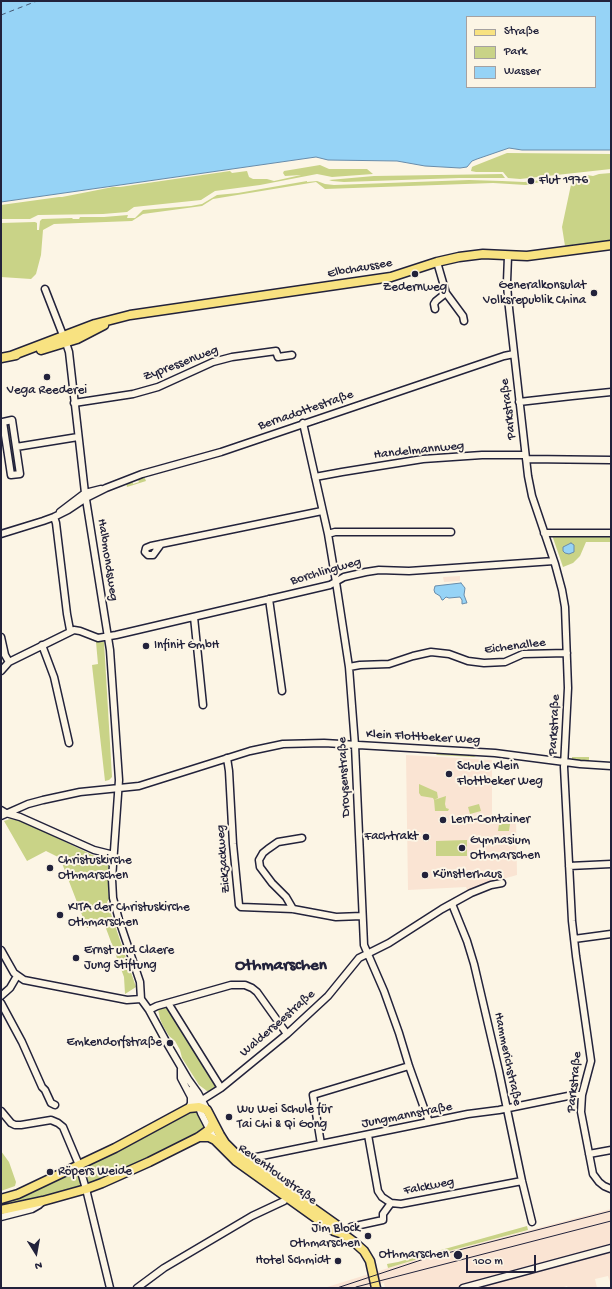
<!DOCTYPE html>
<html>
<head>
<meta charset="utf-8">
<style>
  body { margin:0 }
  #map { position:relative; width:612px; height:1289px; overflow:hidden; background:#fcf5e5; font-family:"Gochi Hand",sans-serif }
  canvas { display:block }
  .frame { position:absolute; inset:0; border:2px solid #22223b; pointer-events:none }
  .legend { position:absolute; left:466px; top:16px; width:130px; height:72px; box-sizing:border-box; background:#fcf5e5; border:1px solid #a5a1a1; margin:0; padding:5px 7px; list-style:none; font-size:12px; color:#22223b }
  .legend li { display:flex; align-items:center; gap:8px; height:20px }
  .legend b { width:20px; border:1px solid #a5a1a1 }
  .north { position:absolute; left:16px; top:1233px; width:40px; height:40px; -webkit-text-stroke:3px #fcf5e5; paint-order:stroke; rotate:169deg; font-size:11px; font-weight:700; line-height:16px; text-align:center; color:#22223b }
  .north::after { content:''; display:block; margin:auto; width:14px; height:18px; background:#22223b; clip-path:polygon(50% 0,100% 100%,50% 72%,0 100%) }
  .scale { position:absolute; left:466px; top:1255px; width:70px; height:18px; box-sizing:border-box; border:2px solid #22223b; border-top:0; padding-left:5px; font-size:12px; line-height:14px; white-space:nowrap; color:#22223b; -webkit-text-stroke:3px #fcf5e5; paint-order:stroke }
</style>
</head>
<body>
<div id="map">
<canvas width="612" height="1289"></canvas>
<div class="frame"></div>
<ul class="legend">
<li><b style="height:5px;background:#f8e281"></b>Straße</li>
<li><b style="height:11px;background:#c9d387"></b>Park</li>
<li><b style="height:11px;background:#96d3f6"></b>Wasser</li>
</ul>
<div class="north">N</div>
<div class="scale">100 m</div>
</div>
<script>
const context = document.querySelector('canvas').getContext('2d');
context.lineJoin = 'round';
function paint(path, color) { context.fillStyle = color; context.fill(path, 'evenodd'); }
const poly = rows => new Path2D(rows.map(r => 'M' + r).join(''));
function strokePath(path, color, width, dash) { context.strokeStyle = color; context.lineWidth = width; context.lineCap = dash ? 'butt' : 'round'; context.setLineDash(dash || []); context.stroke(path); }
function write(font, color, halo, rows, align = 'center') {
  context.font = font + ' "Gochi Hand",sans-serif'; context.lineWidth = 4; context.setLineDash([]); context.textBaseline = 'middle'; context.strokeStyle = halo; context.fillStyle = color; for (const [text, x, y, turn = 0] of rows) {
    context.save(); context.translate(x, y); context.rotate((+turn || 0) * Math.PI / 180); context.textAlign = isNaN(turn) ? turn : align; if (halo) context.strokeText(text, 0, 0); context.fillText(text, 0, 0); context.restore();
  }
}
paint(poly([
  [460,576,460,581,444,582,443,577],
  [406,755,492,760,492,819,516,817,517,875,492,882,468,892,466,887,408,890],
  [611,1209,611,1285,608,1276,595,1279,597,1288,568,1288,567,1286,561,1288,385,1288,384,1283,363,1288,324,1288,411,1261]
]), '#fae4d3');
paint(poly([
  [507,153,611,154,611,169,520,179,508,178,503,172,476,172,471,171,472,167,474,166],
  [320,165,329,169,367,169,373,174,332,177,317,174,260,185,215,191,201,200,134,207,127,212,103,214,38,215,30,219,1,219,1,205,59,197,62,197,113,187,120,187,230,171,232,173,247,171,249,177,253,179,267,179,274,181,301,175,285,176,283,173,284,171],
  [611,173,611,240,565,246,562,227,572,180,545,181,526,185,493,183,325,189,316,182,213,199,202,206,143,214,132,221,54,224,43,230,41,255,36,274,31,279,1,277,1,223,35,222,37,223,37,230,39,230,40,221,42,219,72,218,73,219,79,219,80,217,104,217,128,215,127,218,135,218,143,210,191,206,202,204,217,195,238,193,307,181,307,182,317,181,325,184,334,185,469,180,502,181,524,182,587,175,593,176,599,174],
  [502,174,505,178,459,178,344,182,332,181,329,180,374,176],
  [10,423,17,472,13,472,6,424],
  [144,476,146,481,127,487,126,483,132,480,133,484,139,482,137,478],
  [552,535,611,535,611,542,586,542,580,556,573,563,563,567],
  [96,642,104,642,112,777,109,780,105,781,92,665,98,664],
  [436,752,475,755,476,756,474,757,437,755,435,753],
  [572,757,589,757,589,762,572,760],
  [419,784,437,792,438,798,434,800,433,798,421,796,419,793],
  [446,796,445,804,446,808,449,809,448,811,435,811,434,800],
  [479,804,481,811,470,814,468,807],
  [10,819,22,821,109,863,108,885,109,899,107,902,136,987,125,994,124,977,104,923,87,928,60,858,46,851,27,861,4,821],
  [499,824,510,824,509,831,498,831],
  [467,840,467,856,436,856,436,841],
  [167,1007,217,1086,210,1091,207,1091,199,1085,182,1058,180,1050,175,1041,169,1036,163,1026,160,1019,158,1009],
  [196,1110,206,1130,172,1149,92,1184,92,1182,89,1183,84,1169,85,1166,188,1112],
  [1,1151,9,1162,16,1182,15,1186,1,1191],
  [78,1170,83,1185,82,1187,1,1207,1,1202],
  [527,1226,528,1230,411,1261,388,1268,387,1264,398,1262]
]), '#c9d387');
const water = poly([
  [1,1,611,1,611,150,522,150,509,148,477,159,472,161,467,167,460,168,425,166,397,161,328,160,316,157,1,202,1,1],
  [467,17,595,17,595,87,467,87,467,17],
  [571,543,574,545,574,552,569,554,565,553,563,551,563,547,571,543],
  [461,583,465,588,464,595,467,603,466,603,462,604,462,600,460,597,449,598,446,597,443,600,442,600,440,596,435,593,434,590,435,586,461,583]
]);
paint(water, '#96d3f6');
strokePath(water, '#688cab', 1);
strokePath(poly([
  [1,15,37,1]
]), '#455773', 1, [5, 4]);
const minor = poly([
  [508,256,507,282,508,299,528,476,532,496,555,564,562,590,565,607,568,688,564,767,572,921,576,956,591,1061,582,1095,581,1112,593,1174,599,1182,604,1186,611,1189],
  [437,262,446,293,463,316,464,321],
  [45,289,66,343,69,352,85,493,110,650,119,780,112,879,113,898,119,920,140,982,141,999,149,1010,168,1045,188,1079,198,1093,207,1110],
  [435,309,434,304,436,301,446,293],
  [519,402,572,396,611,392],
  [74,403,133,394,158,387,213,362,232,357,276,351,278,357,292,355],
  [12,420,20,474,11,475,3,422,12,420],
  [303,423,328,534,336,582,349,667,355,745,364,945,384,991,399,1033,409,1066,429,1122],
  [16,447,78,437],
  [526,459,611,460],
  [315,477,342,472,423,459,482,455,525,455],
  [60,512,85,493,101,489],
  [54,517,56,523,67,614,70,630],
  [544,533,611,533],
  [1,534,43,521,54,517,68,510,86,498,106,488,142,474,221,452,504,356,514,354],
  [328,534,335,532,451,532],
  [161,544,153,555,148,555,145,552,146,548,151,546,322,511],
  [269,599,282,691],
  [194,617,203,705],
  [1,637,5,655,9,662],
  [42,645,54,677,69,743],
  [349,667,360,665,389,664,413,656,431,652,449,654,468,661,484,663,505,662,523,654,567,653],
  [1,671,9,662,74,630,80,631,98,638,116,635,330,585,344,577,366,572,379,570,409,571,554,561],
  [227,758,229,771,233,844,239,905,241,907,293,909,336,917,362,916],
  [1,810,6,813,20,817,94,850,114,855],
  [1,816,28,804,43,800,80,792,139,786,250,751,283,744,324,743,495,753,580,764,611,766],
  [569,866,611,864],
  [452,904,467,941,474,964,499,1071,522,1181,532,1222],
  [293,909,286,897,272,883,260,867,259,860,263,853,268,849,278,842,302,838],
  [574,939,611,934],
  [1,950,14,973,24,980,127,1000,141,999],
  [1,996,10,988,17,976],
  [1,1003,22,1042,42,1087,45,1090,51,1103,55,1105],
  [168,1003,221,1088],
  [149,1010,157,1006,231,985,245,985,252,988,257,992,287,1034],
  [181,1069,181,1078,191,1097,191,1103,189,1108],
  [192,1089,201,1113,215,1140],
  [191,1107,221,1088,287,1034,328,996,359,958,389,943,442,909,471,893,491,885,502,883],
  [1,1111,11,1123,15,1125,21,1125,51,1120,58,1123,63,1127,79,1165,86,1189,110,1288],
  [368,1135,378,1191,382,1197,391,1203,401,1204,522,1181],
  [321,1144,313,1095,409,1066],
  [589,1154,611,1150],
  [242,1160,468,1114,499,1110,573,1095,582,1095],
  [1,1217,32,1209,39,1205,42,1202],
  [343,1234,351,1227,383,1220,383,1214,391,1203],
  [137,1288,164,1268,252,1216,284,1201,286,1197],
  [463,1288,611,1248]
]);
const major = poly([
  [41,350,77,339,104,325],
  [11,356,95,324,130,315,391,277,437,262,459,257,483,254,527,256,611,245],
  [1,358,16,355],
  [199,1137,209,1137,215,1140,236,1161,334,1231,343,1234,354,1242,364,1251,370,1261,376,1288],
  [1,1199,18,1194,79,1165,115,1148,189,1108,199,1107,207,1110,220,1135,225,1143,234,1152,338,1226,343,1234],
  [1,1210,43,1201,86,1189,102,1183,149,1162,199,1137,210,1129,213,1122]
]);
strokePath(minor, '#22223b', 9);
strokePath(major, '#22223b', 11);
strokePath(minor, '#fcf5e5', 6);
strokePath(major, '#f8e281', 8);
strokePath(poly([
  [356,1287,611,1221],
  [337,1288,424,1259,611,1211]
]), '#22223b', 1);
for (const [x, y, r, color] of [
  [531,181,4,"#22223b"],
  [415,274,4,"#22223b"],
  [594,293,4,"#22223b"],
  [47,377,4,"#22223b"],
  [146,646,4,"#22223b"],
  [449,774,4,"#22223b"],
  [443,820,4,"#22223b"],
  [426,837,4,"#22223b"],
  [462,848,4,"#22223b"],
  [50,868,4,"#22223b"],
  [425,875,4,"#22223b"],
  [60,915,4,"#22223b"],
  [76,958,4,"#22223b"],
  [170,1043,4,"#22223b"],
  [229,1117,4,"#22223b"],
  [50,1172,4,"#22223b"],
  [368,1236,4,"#22223b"],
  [458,1255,5,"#22223b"],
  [338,1261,4,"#22223b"]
]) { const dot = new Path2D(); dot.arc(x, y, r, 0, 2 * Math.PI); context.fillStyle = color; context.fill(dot); strokePath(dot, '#fcf5e5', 1.5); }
write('13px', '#22223b', '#fcf5e5', [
  ["Flut 1976",539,181],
  ["Generalkonsulat",586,286,"right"],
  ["Volksrepublik China",586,301,"right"],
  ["Zedernweg",415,288,"center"],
  ["Vega Reederei",47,391,"center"],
  ["Infinit GmbH",154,646],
  ["Schule Klein",457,767],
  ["Flottbeker Weg",457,782],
  ["Lern-Container",451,820],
  ["Fachtrakt",418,837,"right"],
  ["Gymnasium",470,841],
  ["Othmarschen",470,856],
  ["Christuskirche",58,861],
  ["Othmarschen",58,876],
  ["Künstlerhaus",433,875],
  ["KITA der Christuskirche",68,908],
  ["Othmarschen",68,923],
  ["Ernst und Claere",84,951],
  ["Jung Stiftung",84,966],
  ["Emkendorfstraße",162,1043,"right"],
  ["Wu Wei Schule für",237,1110],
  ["Tai Chi & Qi Gong",237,1125],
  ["Röpers Weide",58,1172],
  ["Jim Block",360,1229,"right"],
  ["Othmarschen",360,1244,"right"],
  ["Othmarschen",449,1255,"right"],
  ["Hotel Schmidt",330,1261,"right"]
], 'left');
write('13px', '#22223b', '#fcf5e5', [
  ["Elbchaussee",360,269,-10],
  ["Zypressenweg",181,364,-21],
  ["Parkstraße",509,409,-97],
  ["Bernadottestraße",306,411,-19],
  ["Handelmannweg",419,451,-6],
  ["Halbmondsweg",107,560,81],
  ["Borchlingweg",326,572,-16],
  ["Eichenallee",515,647,-7],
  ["Parkstraße",555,725,-87],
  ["Klein Flottbeker Weg",423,738,3],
  ["Droysenstraße",345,777,-93],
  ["Zickzackweg",224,859,-95],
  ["Walderseestraße",278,1024,-41],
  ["Hammerichstraße",507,1059,78],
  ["Parkstraße",575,1082,-84],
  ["Jungmannstraße",407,1116,-11],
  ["Reventlowstraße",277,1175,36],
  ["Falckweg",429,1187,-11]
]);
write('bold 17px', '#22223b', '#fcf5e5', [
  ["Othmarschen",281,966]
]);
</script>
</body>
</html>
